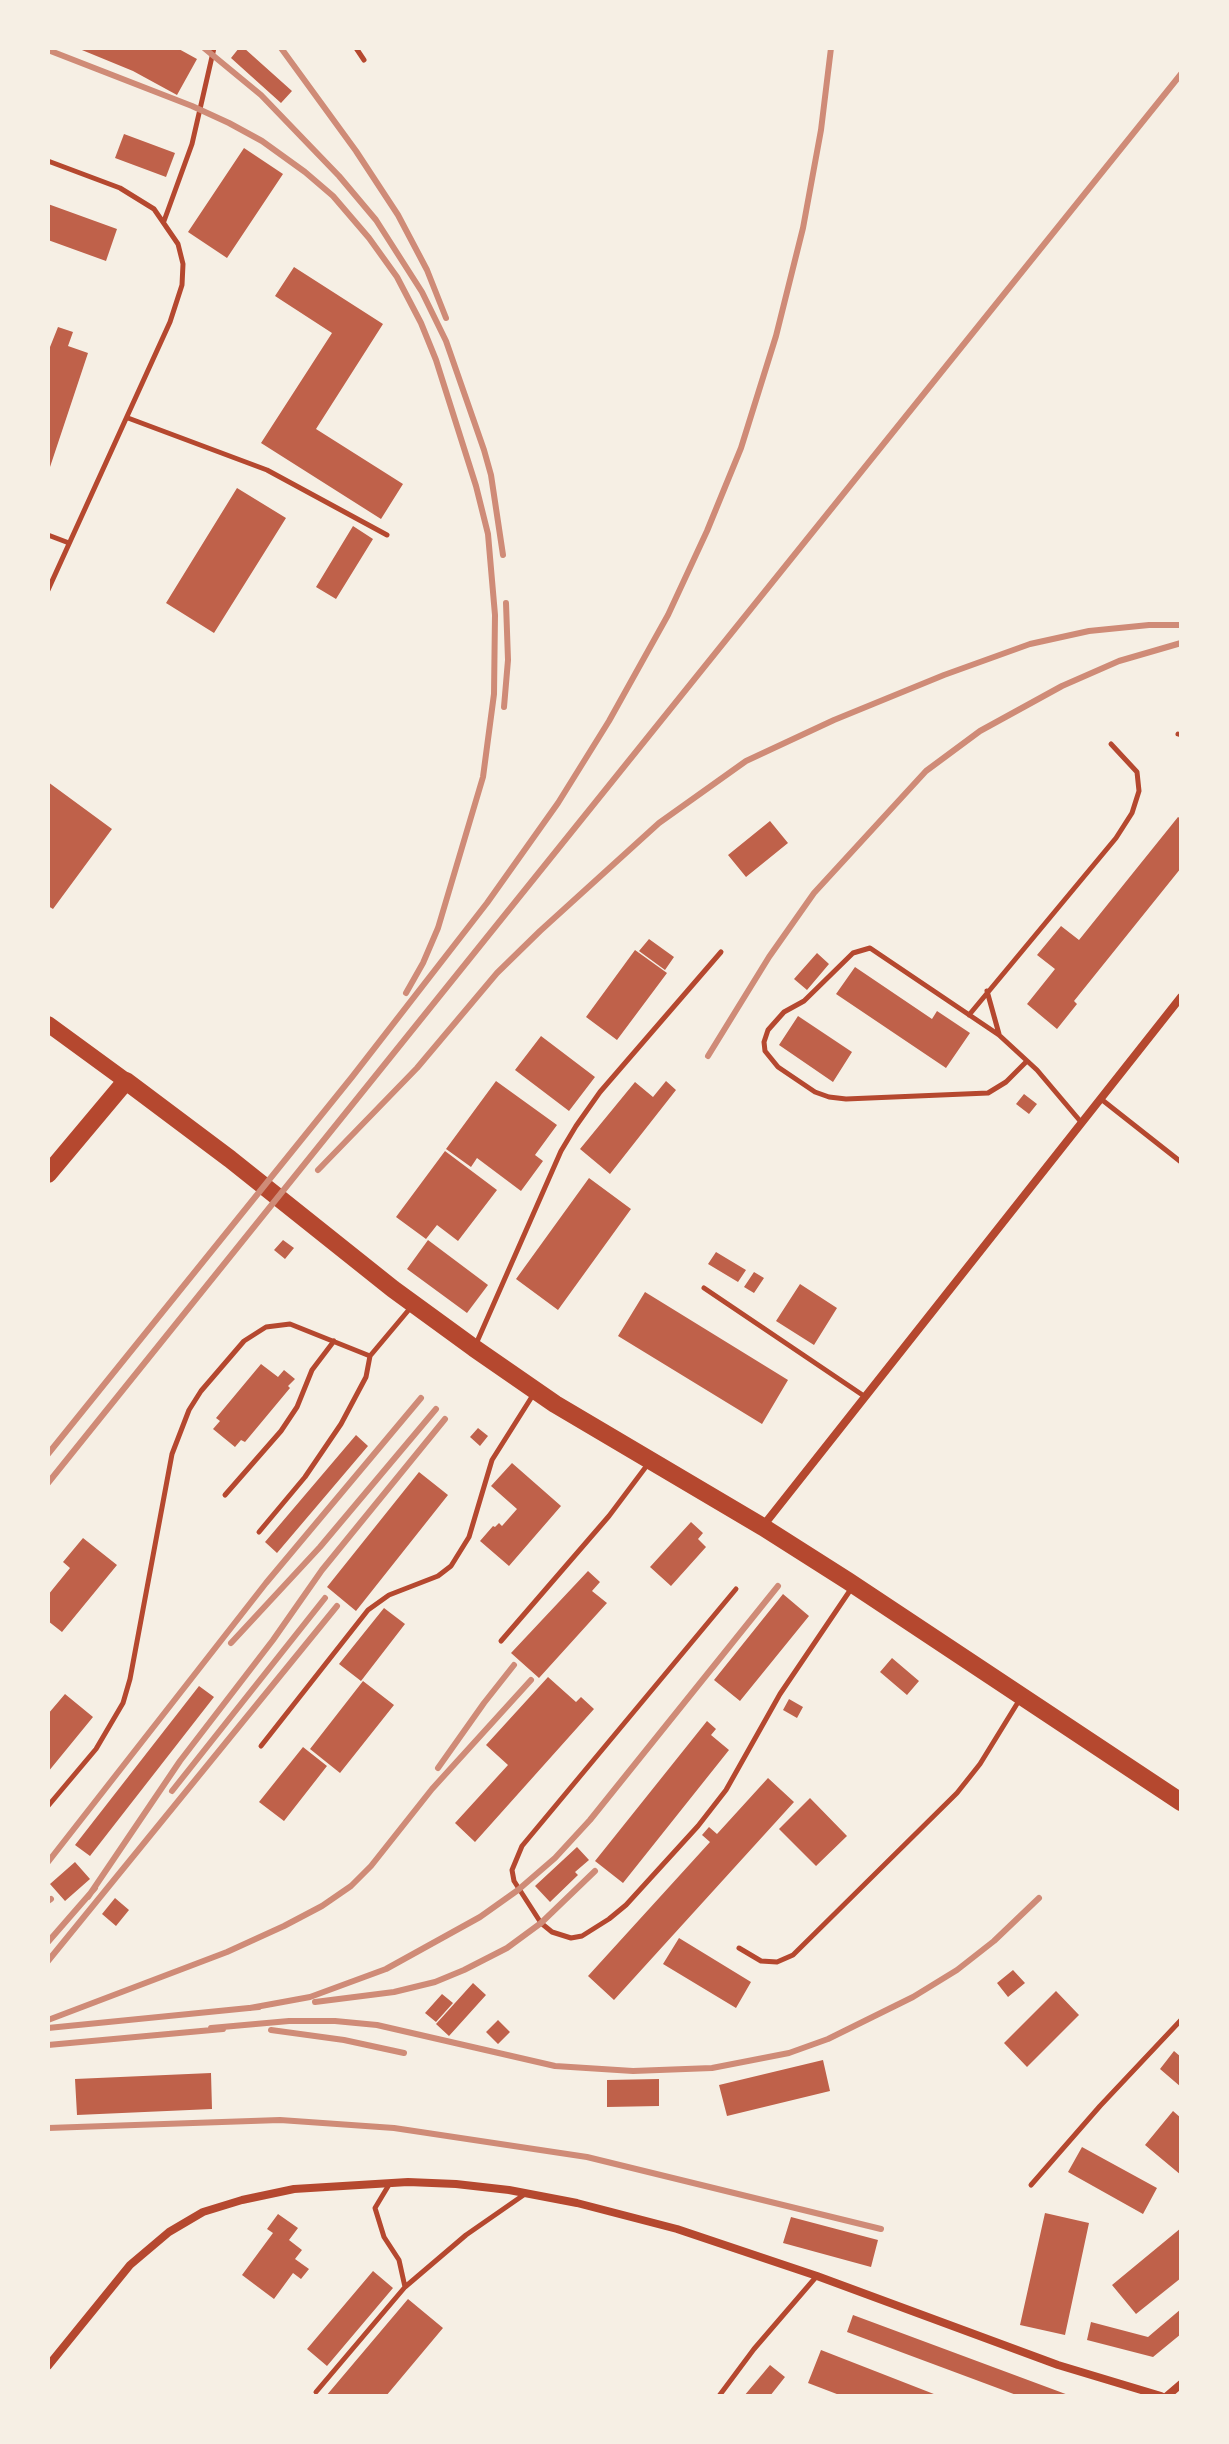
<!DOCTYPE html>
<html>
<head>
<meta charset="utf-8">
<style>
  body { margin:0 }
  #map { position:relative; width:1229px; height:2444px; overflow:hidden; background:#f6efe4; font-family:"Nunito Sans",sans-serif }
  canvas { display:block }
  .frame { position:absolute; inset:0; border:50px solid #f6efe4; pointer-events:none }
</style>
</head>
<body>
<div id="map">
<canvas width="1229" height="2444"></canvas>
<div class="frame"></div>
</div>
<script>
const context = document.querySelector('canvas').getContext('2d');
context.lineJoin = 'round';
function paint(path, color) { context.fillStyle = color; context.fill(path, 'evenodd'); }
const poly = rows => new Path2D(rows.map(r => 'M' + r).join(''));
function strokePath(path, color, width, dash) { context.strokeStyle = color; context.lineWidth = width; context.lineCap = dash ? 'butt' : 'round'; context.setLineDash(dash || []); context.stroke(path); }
paint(poly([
  [77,48,177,48,197,59,177,95,133,71],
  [239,48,244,48,292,91,281,103,231,58],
  [124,134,175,153,166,177,115,158],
  [244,148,283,174,227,258,188,232],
  [48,204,117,229,106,261,48,240],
  [294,267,383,324,316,429,403,484,381,519,261,443,332,333,275,296],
  [58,327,73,332,68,346,88,353,49,470,48,352],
  [237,488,286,518,214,633,166,603],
  [353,526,373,539,336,599,316,587],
  [48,782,112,829,53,909,48,906],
  [1178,817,1181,819,1181,868,1074,1001,1077,1004,1057,1029,1027,1004,1055,969,1037,955,1061,926,1079,940],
  [770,821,788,843,746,877,728,855],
  [649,939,674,957,665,970,639,951],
  [635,950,667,973,617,1040,586,1017],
  [817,953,829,964,807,990,794,979],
  [855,967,932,1019,937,1011,970,1033,946,1068,836,994],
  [798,1016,852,1052,833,1082,779,1045],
  [541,1036,595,1077,569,1111,515,1070],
  [496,1081,557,1125,535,1155,543,1161,521,1191,477,1158,471,1167,446,1149],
  [666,1081,676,1090,610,1174,580,1149,635,1082,653,1097],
  [1024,1094,1037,1104,1029,1114,1016,1104],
  [445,1151,497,1190,458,1241,437,1225,426,1239,396,1217],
  [589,1178,631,1209,558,1310,516,1279],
  [283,1240,294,1248,285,1259,274,1250],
  [428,1240,488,1285,467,1313,407,1269],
  [716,1252,746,1270,738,1282,708,1264],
  [754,1272,764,1278,754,1293,744,1287],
  [800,1284,837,1308,814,1345,776,1321],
  [645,1292,788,1380,762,1424,618,1336],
  [261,1364,278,1377,284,1370,295,1379,288,1386,290,1388,245,1442,241,1440,235,1447,213,1429,220,1421,216,1418],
  [478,1428,488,1436,480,1446,470,1437],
  [356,1435,368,1446,277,1553,265,1542],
  [512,1463,561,1506,509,1566,480,1541,493,1526,495,1527,499,1523,502,1526,517,1509,491,1486],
  [419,1472,448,1495,356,1611,327,1587],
  [691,1522,703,1533,698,1539,706,1547,671,1586,650,1567],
  [83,1538,117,1565,62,1632,48,1621,48,1595,70,1568,63,1562],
  [588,1571,600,1582,592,1591,607,1603,539,1678,511,1653],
  [783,1594,809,1616,740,1701,714,1680],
  [384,1608,405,1624,361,1681,339,1664],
  [892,1658,919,1681,907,1695,880,1672],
  [548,1677,576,1702,581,1697,594,1709,475,1842,455,1823,508,1765,486,1745],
  [363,1681,394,1705,340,1773,310,1749],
  [199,1686,214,1697,90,1856,75,1845],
  [65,1694,93,1717,48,1772,48,1714],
  [789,1699,803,1707,797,1718,783,1710],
  [707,1721,716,1729,711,1735,729,1750,623,1883,595,1861],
  [303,1747,327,1766,284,1821,259,1802],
  [768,1778,794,1802,614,2000,588,1976,710,1842,702,1835,709,1827,717,1834],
  [810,1798,847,1836,816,1866,779,1829],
  [577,1847,589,1860,575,1872,578,1875,550,1902,535,1886],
  [75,1862,90,1879,65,1901,50,1884],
  [115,1898,129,1910,116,1926,102,1914],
  [679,1938,751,1982,736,2008,663,1964],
  [1013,1970,1025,1983,1008,1997,997,1983],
  [473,1983,486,1995,449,2036,436,2024],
  [1056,1991,1079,2015,1027,2067,1004,2043],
  [442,1994,453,2003,436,2022,425,2013],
  [498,2020,510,2032,498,2044,486,2032],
  [1174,2051,1181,2057,1181,2087,1160,2069],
  [823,2060,830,2091,727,2116,719,2085],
  [211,2073,212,2109,77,2115,75,2079],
  [659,2079,659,2106,607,2107,607,2080],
  [1173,2111,1181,2118,1181,2175,1145,2145],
  [1082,2147,1157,2188,1143,2214,1068,2172],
  [1045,2213,1089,2223,1065,2335,1020,2325],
  [278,2214,298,2228,289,2240,302,2250,295,2259,309,2269,301,2279,293,2273,274,2299,242,2275,273,2233,267,2229],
  [791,2217,878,2240,871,2267,783,2243],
  [1181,2228,1181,2278,1136,2314,1112,2285],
  [373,2271,393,2288,327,2366,307,2349],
  [408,2299,443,2328,386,2396,326,2396],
  [1181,2309,1181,2334,1153,2357,1087,2340,1091,2322,1148,2337],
  [853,2315,1071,2396,1019,2396,847,2332],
  [821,2350,939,2396,842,2396,808,2383],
  [770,2365,785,2377,770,2396,744,2396]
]), '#bf614a');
strokePath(poly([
  [356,48,364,60],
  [48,161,120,188,154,209,178,244,183,264,182,285,170,322,48,590],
  [164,221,192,144,214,48],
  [128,418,267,470,387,535],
  [48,535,69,543],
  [1178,734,1181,735],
  [987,991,999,1034],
  [969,1015,1116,838,1132,813,1139,791,1137,772,1111,744],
  [1027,1061,1006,1082,988,1093,846,1099,829,1097,815,1092,778,1067,765,1051,764,1042,768,1030,784,1012,804,1001,853,953,870,948,999,1035,1037,1070,1081,1122],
  [1101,1099,1181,1162],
  [704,1288,864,1396],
  [476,1344,561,1151,576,1126,600,1092,721,952],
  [225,1495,281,1431,297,1407,312,1370,334,1341],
  [259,1532,305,1477,341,1424,366,1377,370,1356],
  [736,1589,522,1846,512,1870,514,1881,541,1923,552,1932,571,1938,582,1936,609,1919,626,1905,698,1826,726,1790,780,1694,851,1589],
  [501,1641,609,1516,648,1464],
  [261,1746,368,1610,389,1595,438,1576,451,1566,469,1537,492,1460,533,1395],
  [48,1806,96,1749,123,1703,130,1679,172,1454,189,1410,201,1391,244,1341,266,1327,290,1324,370,1356,412,1306],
  [739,1948,761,1961,777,1962,793,1955,957,1793,980,1764,1020,1699],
  [390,2183,375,2208,384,2237,399,2260,405,2287],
  [1031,2185,1100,2106,1181,2020],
  [316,2392,405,2287,466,2235,525,2194],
  [719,2396,754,2349,816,2277]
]), '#b5482f', 5);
strokePath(poly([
  [763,1526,1181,997],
  [48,2366,130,2265,169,2232,203,2212,242,2200,294,2189,408,2182,456,2184,509,2190,577,2203,677,2229,817,2276,1058,2365,1161,2396],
  [1167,2396,1181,2384]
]), '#b5482f', 8);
strokePath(poly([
  [48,1024,126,1081]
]), '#b5482f', 16);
strokePath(poly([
  [48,1174,126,1081,230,1159,393,1289,474,1348,555,1404,763,1527,848,1581,1181,1802]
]), '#b5482f', 18);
strokePath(poly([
  [204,48,261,95,339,176,376,220,422,292,446,341,484,450,491,475,503,555],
  [281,48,356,151,398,215,427,270,446,318],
  [48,50,192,106,229,123,262,141,305,172,333,196,369,238,397,277,421,323,436,360,476,486,488,534,495,615,494,694,483,777,438,928,423,963,406,993],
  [504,707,508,660,506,603],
  [708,1056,769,957,814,893,926,771,980,731,1062,686,1119,661,1181,643],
  [318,1170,417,1068,497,973,540,931,659,823,746,761,834,720,944,675,1030,644,1089,631,1149,625,1181,625],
  [48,1454,352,1077,487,903,558,803,609,721,668,615,707,531,741,448,776,336,803,228,821,130,831,48],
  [48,1483,1181,74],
  [231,1643,320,1547,436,1409],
  [438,1768,484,1703,514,1665],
  [172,1791,325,1598],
  [48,1862,266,1583,421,1398],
  [88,1897,180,1761,273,1640,322,1570,445,1419],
  [48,1901,51,1899],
  [48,1942,95,1888],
  [48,1961,337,1606],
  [315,2002,394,1992,435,1982,464,1970,507,1948,541,1923,595,1871],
  [250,2008,310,1997,386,1969,480,1917,518,1890,555,1858,590,1820,778,1586],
  [48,2020,227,1952,284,1926,322,1906,351,1886,371,1866,432,1789,531,1680],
  [48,2028,259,2007],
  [211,2028,289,2021,335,2021,377,2025,555,2066,633,2071,712,2068,789,2053,828,2039,913,1997,957,1970,994,1941,1039,1898],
  [271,2030,344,2040,404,2053],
  [48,2045,223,2029],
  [48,2128,280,2120,394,2128,587,2157,881,2229]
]), '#cf8b77', 6);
</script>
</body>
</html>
